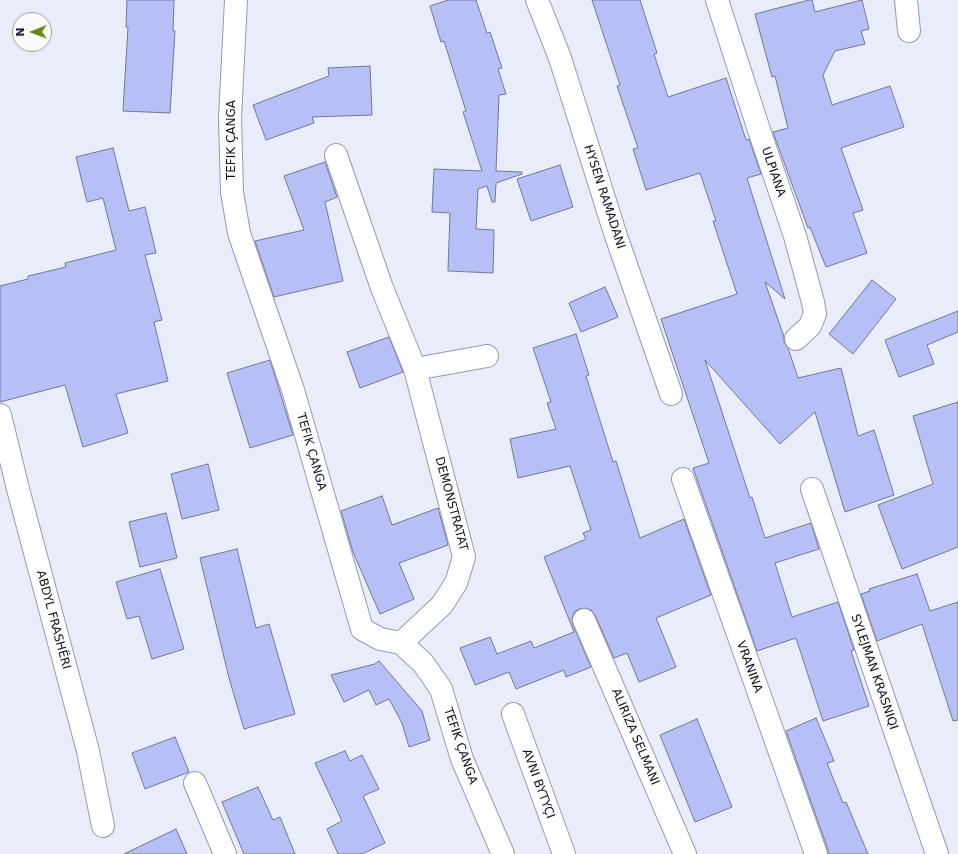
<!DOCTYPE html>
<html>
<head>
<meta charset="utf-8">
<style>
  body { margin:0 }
  #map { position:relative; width:958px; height:854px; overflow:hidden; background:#e9ecf9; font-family:"DejaVu Sans",sans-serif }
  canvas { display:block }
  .north { position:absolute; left:12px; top:12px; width:40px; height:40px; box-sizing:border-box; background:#fafafa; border:1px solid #9d9ea2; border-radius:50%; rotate:269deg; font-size:11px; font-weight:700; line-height:16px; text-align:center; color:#11131e }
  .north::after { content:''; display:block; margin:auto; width:14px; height:18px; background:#648910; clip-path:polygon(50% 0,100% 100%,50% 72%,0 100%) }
</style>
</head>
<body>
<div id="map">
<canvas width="958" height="854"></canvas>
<div class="north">N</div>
</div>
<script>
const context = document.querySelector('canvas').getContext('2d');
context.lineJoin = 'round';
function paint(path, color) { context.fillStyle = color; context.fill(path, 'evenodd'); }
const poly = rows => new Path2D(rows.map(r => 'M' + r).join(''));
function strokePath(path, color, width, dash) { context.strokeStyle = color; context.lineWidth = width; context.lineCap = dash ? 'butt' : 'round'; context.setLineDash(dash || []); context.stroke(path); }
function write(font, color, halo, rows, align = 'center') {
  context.font = font + ' "DejaVu Sans",sans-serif'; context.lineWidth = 3.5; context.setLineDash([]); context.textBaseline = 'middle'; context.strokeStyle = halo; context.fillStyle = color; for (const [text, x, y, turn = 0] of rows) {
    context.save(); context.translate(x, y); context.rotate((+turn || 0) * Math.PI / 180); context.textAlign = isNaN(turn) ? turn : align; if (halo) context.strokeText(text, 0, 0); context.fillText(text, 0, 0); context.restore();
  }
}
const building = poly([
  [127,0,174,0,173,31,175,31,170,113,123,111,128,27,126,27,127,0],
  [448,0,476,0,487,33,490,32,502,68,498,69,506,94,499,95,496,171,522,172,522,174,496,183,495,202,492,202,487,186,478,189,476,229,494,230,493,273,448,271,450,213,432,212,434,169,482,171,463,112,466,111,444,41,441,42,430,6,448,0],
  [592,0,640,0,657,53,654,54,668,97,726,78,746,140,749,139,761,174,747,178,785,299,765,282,784,337,784,342,788,348,798,378,841,368,858,436,874,430,894,495,845,512,815,412,780,444,705,360,750,498,752,497,765,538,811,523,819,549,775,563,792,617,838,602,854,650,851,651,869,706,823,721,796,638,757,651,693,468,709,463,661,319,737,294,713,221,716,221,700,173,646,190,633,149,638,148,617,86,620,85,592,0],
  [809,0,812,0,815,12,862,0,869,29,861,31,865,44,835,51,823,75,832,105,890,86,904,127,841,148,863,210,853,213,867,253,826,267,810,227,808,228,773,132,788,128,775,76,772,77,755,14,809,0],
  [370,66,372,115,312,117,314,123,266,140,253,105,329,76,328,68,370,66],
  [113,148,129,211,145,207,156,253,145,255,162,320,154,322,168,381,116,394,128,433,83,447,65,385,0,402,0,286,28,279,28,276,66,267,65,263,116,250,103,198,87,202,76,157,113,148],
  [325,162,337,197,325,202,343,281,274,297,255,241,304,230,284,176,325,162],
  [560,165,573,207,531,221,517,179,560,165],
  [872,280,896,299,853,354,829,334,872,280],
  [605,287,618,317,581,332,569,303,605,287],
  [958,311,958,332,927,345,934,364,899,377,885,340,958,311],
  [576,334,589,375,586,376,613,462,616,461,640,538,684,519,711,595,656,618,676,667,639,682,627,653,614,658,595,615,591,610,585,608,579,609,574,612,572,619,573,625,591,667,566,677,564,670,516,689,509,672,475,685,460,648,490,637,497,654,531,641,534,648,574,632,544,557,586,539,583,533,591,530,570,466,518,478,510,439,556,429,547,403,551,402,533,348,576,334],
  [389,337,403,372,360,388,347,352,389,337],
  [270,360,293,435,250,448,227,373,270,360],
  [958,402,958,547,902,569,878,505,933,484,913,416,958,402],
  [208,464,219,510,182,519,171,474,208,464],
  [382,496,392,525,438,508,448,545,399,563,414,599,380,614,353,552,341,511,382,496],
  [166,513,177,558,140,567,129,522,166,513],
  [237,549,256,628,269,624,295,714,244,729,229,678,200,558,237,549],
  [160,569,184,649,152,659,139,616,127,619,116,582,160,569],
  [917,574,930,611,958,602,958,720,953,721,922,624,877,641,861,594,870,591,869,589,917,574],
  [379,661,422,711,430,740,409,747,402,723,389,699,376,705,369,690,344,702,331,675,375,664,379,661],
  [816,718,834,761,827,763,843,803,846,802,868,854,828,854,828,850,786,731,816,718],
  [697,719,732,807,695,822,660,735,697,719],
  [175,737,189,772,145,789,132,753,175,737],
  [345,751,350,761,362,755,379,789,363,796,385,843,362,854,338,854,327,829,342,821,315,763,345,751],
  [258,787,273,820,280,817,295,854,244,854,222,802,258,787],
  [176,829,187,854,124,854,176,829]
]);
paint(building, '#b6c0f6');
strokePath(building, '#717795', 1);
const street = poly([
  [236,0,230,118,232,192,239,233,293,390,362,629,380,639,401,643,423,663,441,689,462,759,503,854],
  [537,0,560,58,615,233,671,394],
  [717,0,759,130,795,236,813,302,815,314,810,326,796,339],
  [906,0,909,31],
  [336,155,382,288,415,369,464,557,456,583,442,605,401,643],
  [415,369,487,356],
  [0,415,18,489,88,751,103,826],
  [683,479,816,854],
  [812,489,937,854],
  [584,620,685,854],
  [513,714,564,854],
  [195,783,225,854]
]);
strokePath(street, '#949ab9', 24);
strokePath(street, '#fff', 22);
write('12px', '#11131e', '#fafafa', [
  ["TEFIK ÇANGA",232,140,-90],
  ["ULPIANA",773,172,71],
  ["HYSEN RAMADANI",604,197,72],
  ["TEFIK ÇANGA",311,452,74],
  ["DEMONSTRATAT",451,504,75],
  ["ABDYL FRASHËRI",53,620,75],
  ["VRANINA",749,667,70],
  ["SYLEJMAN KRASNIQI",874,672,71],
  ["ALIRIZA SELMANI",635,737,67],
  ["TEFIK ÇANGA",460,746,71],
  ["AVNI BYTYÇI",538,784,70]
]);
</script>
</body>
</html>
